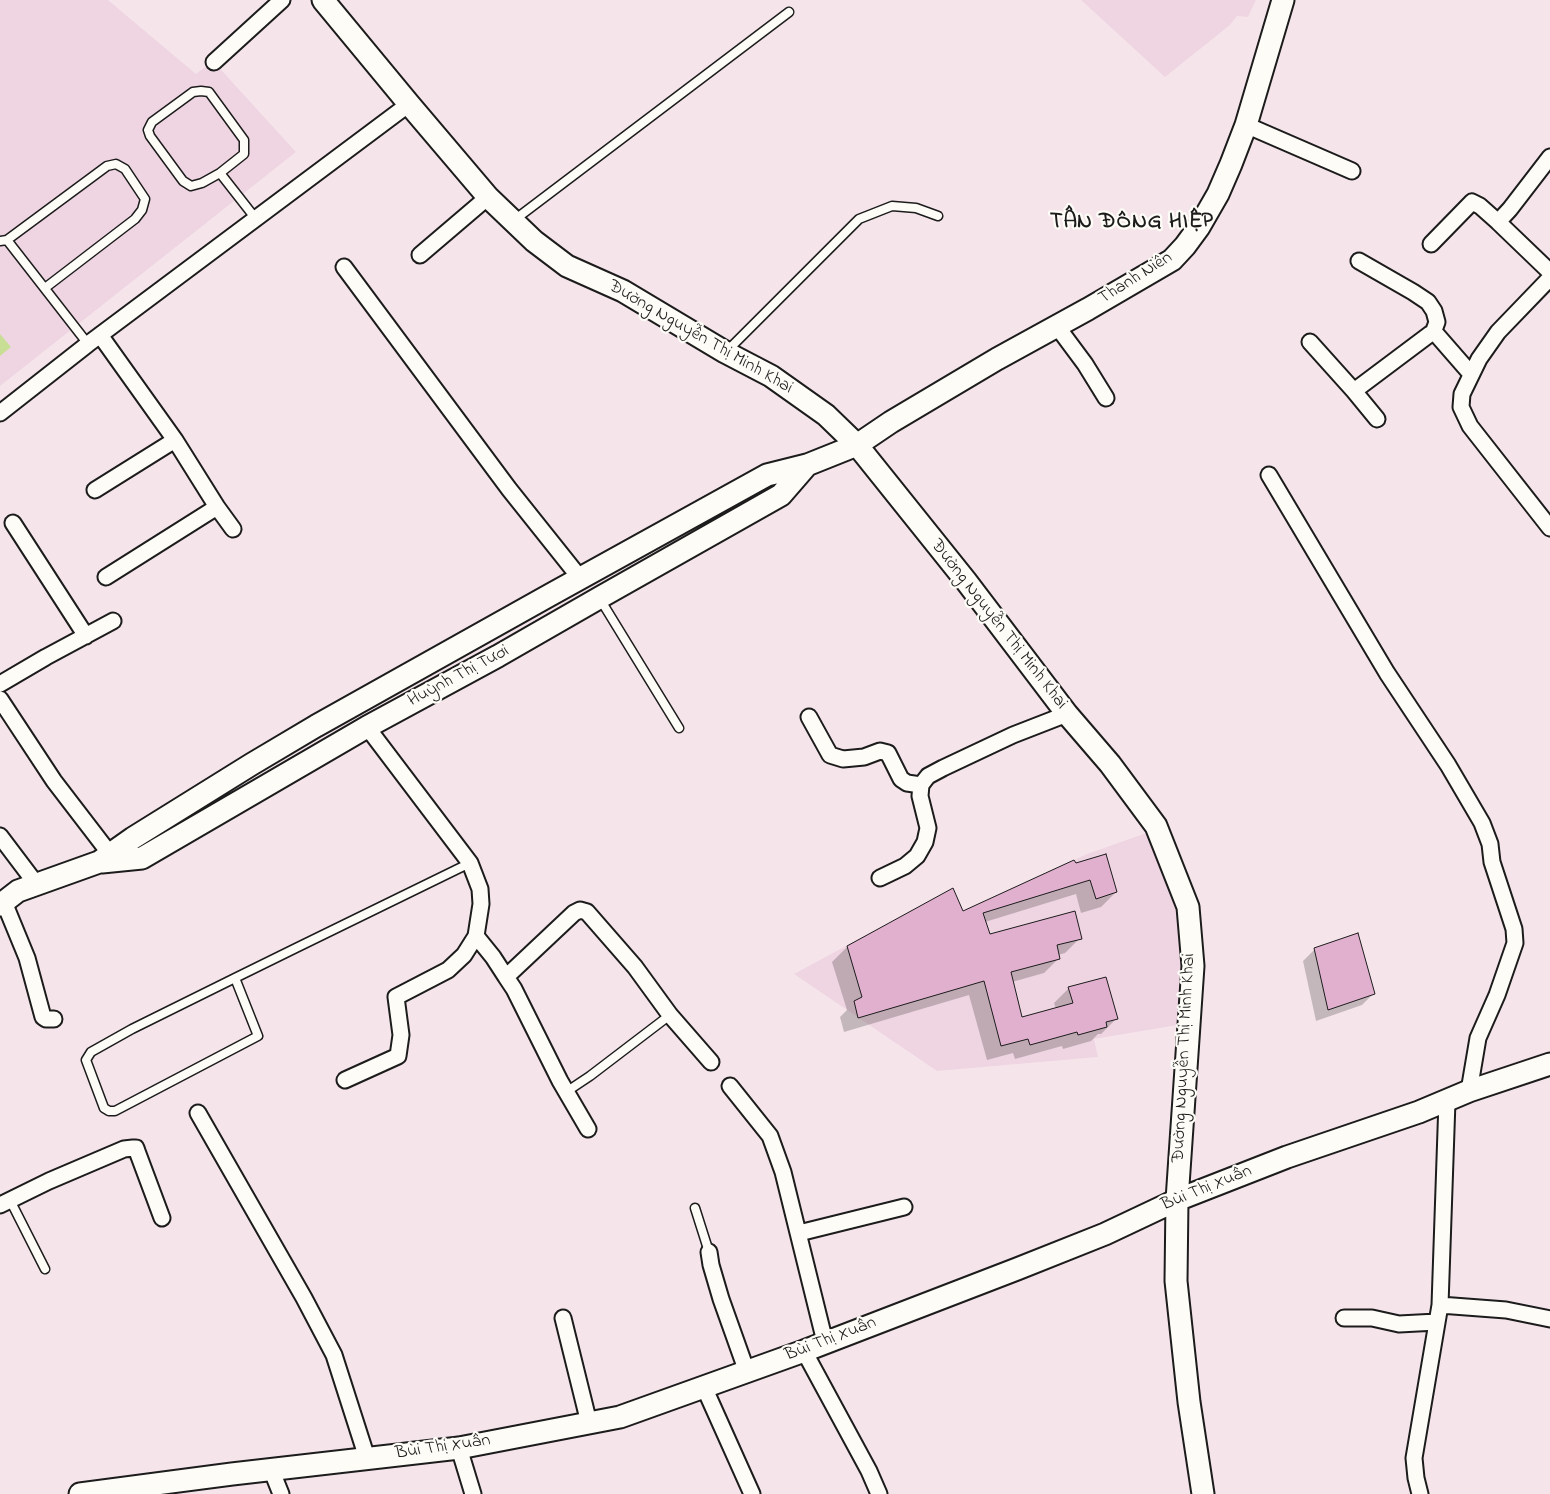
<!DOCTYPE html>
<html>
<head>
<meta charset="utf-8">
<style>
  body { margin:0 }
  canvas { display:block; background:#f5e5eb }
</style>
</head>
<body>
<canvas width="1550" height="1494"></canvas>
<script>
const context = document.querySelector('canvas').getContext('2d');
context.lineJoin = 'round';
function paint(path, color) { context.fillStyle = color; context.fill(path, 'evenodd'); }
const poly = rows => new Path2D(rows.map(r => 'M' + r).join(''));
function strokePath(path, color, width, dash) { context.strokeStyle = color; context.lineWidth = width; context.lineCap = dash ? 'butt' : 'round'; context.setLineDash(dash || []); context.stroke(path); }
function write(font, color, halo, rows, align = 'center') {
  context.font = font + ' "Indie Flower",sans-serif'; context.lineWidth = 4.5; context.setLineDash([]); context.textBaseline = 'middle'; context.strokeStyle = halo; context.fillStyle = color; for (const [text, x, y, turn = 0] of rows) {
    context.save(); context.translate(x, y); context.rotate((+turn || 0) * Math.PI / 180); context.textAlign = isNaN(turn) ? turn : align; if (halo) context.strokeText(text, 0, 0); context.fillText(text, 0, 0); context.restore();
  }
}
paint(poly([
  [0,0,108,0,196,74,213,61,296,152,0,386],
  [1081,0,1256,0,1248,17,1237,16,1230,25,1165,77],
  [1149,832,1178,908,1184,967,1178,1025,1094,1039,1098,1057,937,1071,794,974,953,888,963,911,1087,854]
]), '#efd5e2');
paint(poly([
  [0,334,11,347,0,356]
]), '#c7de94');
paint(poly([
  [1074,861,1116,892,1101,907,1081,913,1076,894,985,922,989,936,1080,938,1065,953,1058,955,1059,958,1044,973,1012,982,1021,1018,1056,1009,1054,1003,1069,988,1116,1019,1101,1034,1098,1034,1091,1041,1063,1049,1062,1046,1015,1059,1013,1053,987,1060,969,995,844,1032,840,1017,847,1010,832,962,847,947,962,913],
  [1315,949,1374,993,1362,1005,1316,1021,1303,961]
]), '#0003');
const building = poly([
  [1106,854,1117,892,1096,899,1090,880,983,913,990,934,1075,911,1082,939,1057,945,1060,959,1011,972,1022,1017,1073,1003,1068,987,1106,977,1118,1019,1106,1022,1107,1027,1078,1035,1077,1032,1030,1045,1028,1039,1001,1046,984,981,858,1018,854,1001,862,997,847,946,953,888,963,911,1074,860,1076,863,1106,854],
  [1358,933,1375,994,1328,1010,1314,948,1358,933]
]);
paint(building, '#e1b0ce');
strokePath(building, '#1c1c1c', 1);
const lane = poly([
  [201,91,209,92,244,140,244,154,220,173,202,183,191,186,183,181,150,136,148,130,152,122,193,92,201,91],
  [220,173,256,219],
  [513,221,789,12],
  [7,240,107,166,116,164,125,169,145,199,142,210,135,219,45,288],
  [0,241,7,240,88,344],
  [727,351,859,219,892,206,916,208,938,216],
  [600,599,679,728],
  [235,978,258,1036,115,1111,109,1111,104,1108,86,1060,91,1052,132,1029,235,978,296,948,470,863],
  [566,1092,590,1076,670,1015],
  [10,1200,45,1269],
  [695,1208,709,1252]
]);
const street = poly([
  [214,62,282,0],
  [1246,125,1352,171],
  [1498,222,1510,209,1550,157],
  [1431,244,1472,202,1480,206,1498,222,1550,272],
  [420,255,488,197],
  [1359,261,1413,292,1428,302,1434,311,1437,322,1433,333],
  [344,267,509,489,580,578],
  [1550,278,1498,332,1479,359,1462,394,1461,407,1470,426,1550,528],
  [1056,325,1085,364,1106,398],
  [100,335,175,440,217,507,106,577],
  [1310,342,1354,391],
  [0,413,88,344,409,104],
  [1377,419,1354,391,1430,334,1433,333,1437,335,1471,374],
  [1269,475,1387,673,1448,765,1482,823,1490,844,1492,862,1514,929,1515,943,1497,995,1478,1038,1469,1091],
  [95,490,175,440],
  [217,507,233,529],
  [13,523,86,636],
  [0,684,46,657,113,621],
  [0,699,54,781,110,854],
  [809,717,830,755,843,759,864,757,880,751,888,753,901,779,907,783,921,785],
  [367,727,470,863,480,889,481,904,476,936,493,957,506,977,574,913,580,910,587,912,635,967,670,1015,711,1062],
  [0,836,37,885],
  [880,878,905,866,917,856,925,842,928,828,920,796,921,785,928,776,943,768,1013,735,1067,714],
  [4,902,27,958,43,1017,46,1019,54,1019],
  [506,977,514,989,560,1081,588,1129],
  [345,1080,398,1056,401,1035,396,997,448,970,464,955,476,936],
  [730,1086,770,1136,783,1172,825,1342],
  [198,1113,304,1298,334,1355,367,1458],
  [0,1205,49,1181,124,1149,133,1148,136,1148,137,1151,162,1218],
  [799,1233,904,1207],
  [709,1252,711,1265,721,1299,747,1372],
  [1440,1305,1506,1310,1550,1319],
  [563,1318,589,1423],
  [1344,1318,1372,1318,1399,1324,1437,1322],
  [804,1351,869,1471,879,1494],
  [704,1387,752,1494],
  [459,1448,473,1494],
  [271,1469,281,1494],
  [1420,1494,1416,1478,1414,1458,1440,1305,1447,1101]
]);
const secondary = poly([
  [323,0,409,104,488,197,534,241,567,266,623,291,725,352,771,376,826,415,857,445,966,581,1067,714,1110,764,1156,826,1188,907,1193,966,1177,1200,1176,1281,1189,1402,1203,1494],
  [102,862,142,858,367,727,498,656,599,598,781,495,807,465],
  [0,905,18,891,99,862,133,838,252,764,316,726,550,595,767,475,807,465,857,445,891,422,997,359,1088,309,1172,260,1185,246,1199,227,1218,194,1231,164,1246,125,1283,0],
  [80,1494,232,1474,459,1448,620,1417,804,1351,1017,1269,1105,1234,1177,1200,1287,1157,1419,1112,1469,1091,1550,1064]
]);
strokePath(lane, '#1c1c1c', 11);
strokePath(street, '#1c1c1c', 19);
strokePath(secondary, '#1c1c1c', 25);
strokePath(lane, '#fdfcf7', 8);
strokePath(street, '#fdfcf7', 15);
strokePath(secondary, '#fdfcf7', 21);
write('18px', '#1c1c1c', '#fdfcf7', [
  ["Thanh Niên",1136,279,-32],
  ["Đường Nguyễn Thị Minh Khai",700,338,30],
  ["Đường Nguyễn Thị Minh Khai",998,625,52],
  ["Huỳnh Thị Tươi",459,677,-28],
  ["Đường Nguyễn Thị Minh Khai",1185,1058,-87],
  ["Bùi Thị Xuân",1207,1189,-22],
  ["Bùi Thị Xuân",831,1340,-21],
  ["Bùi Thị Xuân",443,1448,-8]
]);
context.letterSpacing = '1px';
write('bold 22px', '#1c1c1c', '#fdfcf7', [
  ["TÂN ĐÔNG HIỆP",1132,223]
]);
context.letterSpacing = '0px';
</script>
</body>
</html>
